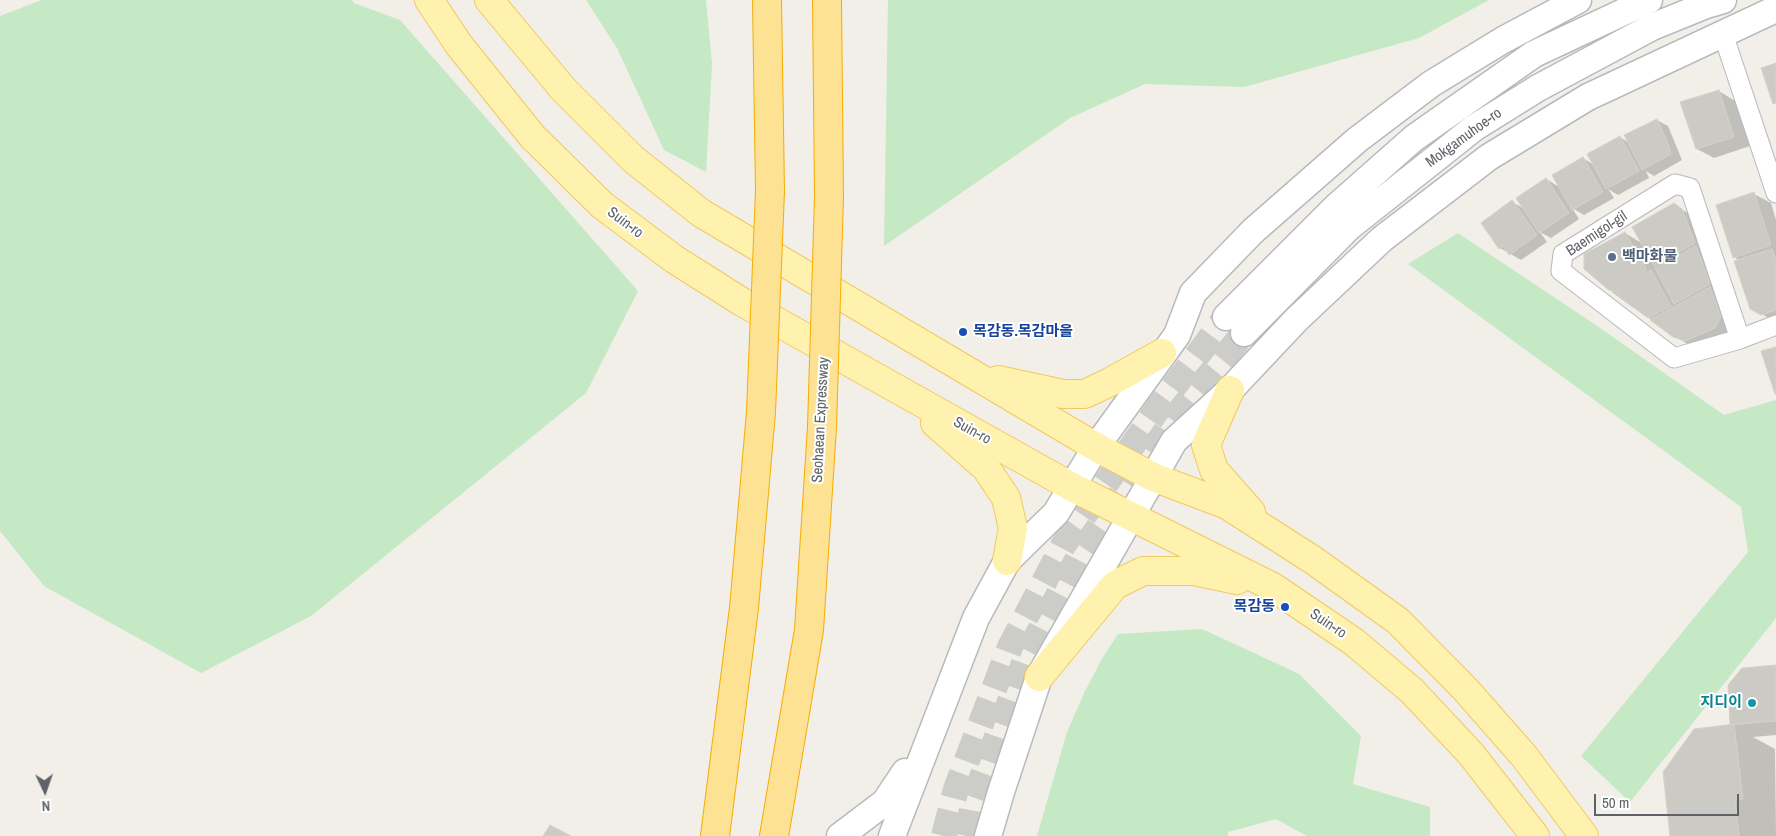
<!DOCTYPE html>
<html>
<head>
<meta charset="utf-8">
<style>
  body { margin:0 }
  #map { position:relative; width:1776px; height:836px; overflow:hidden; background:#f1efe8; font-family:"Archivo Narrow",sans-serif }
  canvas { display:block }
  .north { position:absolute; left:20px; top:766px; width:50px; height:50px; -webkit-text-stroke:4px #fff; paint-order:stroke; rotate:177deg; font-size:14px; font-weight:700; line-height:20px; text-align:center; color:#5f6368 }
  .north::after { content:''; display:block; margin:auto; width:18px; height:22px; background:#5f6368; clip-path:polygon(50% 0,100% 100%,50% 72%,0 100%) }
  .scale { position:absolute; left:1594px; top:794px; width:145px; height:22px; box-sizing:border-box; border:2px solid #5f6368; border-top:0; padding-left:6px; font-size:15px; line-height:18px; white-space:nowrap; color:#5f6368; -webkit-text-stroke:4px #fff; paint-order:stroke }
</style>
</head>
<body>
<div id="map">
<canvas width="1776" height="836"></canvas>
<div class="north">N</div>
<div class="scale">50 m</div>
</div>
<script>
const context = document.querySelector('canvas').getContext('2d');
context.lineJoin = 'round';
function paint(path, color) { context.fillStyle = color; context.fill(path, 'evenodd'); }
const poly = rows => new Path2D(rows.map(r => 'M' + r).join(''));
function strokePath(path, color, width, dash) { context.strokeStyle = color; context.lineWidth = width; context.lineCap = dash ? 'butt' : 'round'; context.setLineDash(dash || []); context.stroke(path); }
function write(font, color, halo, rows, align = 'center') {
  context.font = font + ' "Archivo Narrow","Noto Sans KR",sans-serif'; context.lineWidth = 4; context.setLineDash([]); context.textBaseline = 'middle'; context.strokeStyle = halo; context.fillStyle = color; for (const [text, x, y, turn = 0] of rows) {
    context.save(); context.translate(x, y); context.rotate((+turn || 0) * Math.PI / 180); context.textAlign = isNaN(turn) ? turn : align; if (halo) context.strokeText(text, 0, 0); context.fillText(text, 0, 0); context.restore();
  }
}
paint(poly([
  [42,0,352,0,354,3,400,20,638,291,586,393,311,616,201,673,44,586,0,531,0,16],
  [586,0,706,0,712,64,706,172,664,150,617,48],
  [888,0,1489,0,1419,38,1244,87,1145,84,1070,118,884,246],
  [1458,233,1593,323,1724,415,1776,400,1776,618,1630,802,1581,756,1748,552,1741,507,1408,264],
  [1202,629,1299,674,1361,736,1353,784,1430,807,1430,836,1307,836,1276,819,1228,832,1228,836,1037,836,1067,732,1085,691,1103,657,1118,634]
]), '#c5e8c5');
paint(poly([
  [1719,91,1735,101,1750,146,1714,158,1697,149],
  [1657,120,1668,126,1682,160,1654,176,1646,171,1649,178,1618,195,1608,189,1614,198,1584,215,1572,208,1579,219,1551,238,1540,232,1547,242,1521,260,1500,248,1512,202,1525,209,1546,179,1561,188,1583,158,1594,165,1620,137,1629,143],
  [1754,194,1771,203,1776,220,1776,322,1751,308,1740,261,1734,257],
  [1674,205,1691,215,1738,328,1703,350,1691,346,1674,336,1611,290,1625,233,1643,244],
  [1776,667,1776,735,1753,737,1775,749,1776,836,1671,836,1731,726]
]), '#0003');
const building = poly([
  [1776,63,1776,103,1773,104,1761,68,1776,63],
  [1719,90,1734,137,1696,149,1680,102,1719,90],
  [1657,119,1668,143,1671,154,1642,170,1624,135,1657,119],
  [1620,136,1639,171,1606,189,1587,154,1620,136],
  [1583,157,1603,192,1572,210,1552,175,1583,157],
  [1546,178,1569,213,1539,233,1516,198,1546,178],
  [1754,192,1771,245,1733,258,1716,205,1754,192],
  [1512,200,1537,235,1509,255,1503,246,1499,249,1481,223,1512,200],
  [1674,203,1682,209,1695,243,1654,266,1632,227,1674,203],
  [1625,232,1647,270,1610,291,1584,269,1584,254,1625,232],
  [1696,246,1710,284,1674,304,1655,268,1696,246],
  [1772,249,1776,260,1776,310,1761,315,1750,309,1734,261,1772,249],
  [1651,270,1671,306,1648,318,1612,292,1651,270],
  [1710,287,1721,317,1715,328,1685,341,1673,337,1650,320,1710,287],
  [1776,347,1776,394,1775,394,1761,351,1776,347],
  [1776,665,1776,721,1730,725,1728,685,1742,668,1776,665],
  [1734,724,1743,799,1735,800,1739,836,1670,836,1663,772,1694,729,1734,724],
  [550,825,571,836,543,836,550,825]
]);
paint(building, '#cccac5');
strokePath(building, '#d6d1c6', 1);
strokePath(poly([
  [944,836,956,789,1010,647,1064,544,1164,400,1226,317],
  [967,836,974,799,1027,655,1080,554,1179,412,1244,333]
]), '#ccccc8', 26, [26, 13]);
const street = poly([
  [1723,34,1776,193],
  [1740,339,1690,188,1675,184,1563,254,1561,271,1674,358,1740,339,1776,325]
]);
const secondary = poly([
  [1226,317,1337,206,1414,138,1534,54,1649,0],
  [1244,333,1349,227,1474,128,1538,88,1652,27,1706,5,1723,0],
  [840,836,885,802,905,772],
  [892,836,976,618,1007,561,1056,513,1096,447,1177,335,1193,293,1253,231,1357,140,1431,84,1503,40,1578,0],
  [988,836,1001,792,1039,677,1174,441,1230,390,1296,320,1382,239,1489,157,1588,97,1776,9]
]);
const primary = poly([
  [429,0,459,45,532,136,602,205,674,259,742,302,1072,487,1273,587,1354,642,1412,691,1471,754,1535,836],
  [489,0,564,90,633,159,701,213,1096,447,1153,477,1227,505,1313,560,1398,621,1466,690,1524,756,1584,836],
  [998,380,1063,394,1085,394,1110,382,1162,353],
  [1230,390,1206,445,1214,470,1251,512],
  [935,423,986,468,1006,498,1013,528,1007,561],
  [1039,677,1115,585,1143,571,1194,571,1237,580]
]);
const highway = poly([
  [767,0,770,191],
  [827,0,829,197],
  [715,836,744,608,761,412],
  [774,836,809,630,822,427]
]);
strokePath(street, '#b5b8bc', 21);
strokePath(secondary, '#b6babf', 29);
strokePath(primary, '#f2c960', 30);
strokePath(highway, '#f9ab00', 30);
strokePath(street, '#fff', 19);
strokePath(secondary, '#fff', 26);
strokePath(primary, '#fff2af', 28);
strokePath(highway, '#fde293', 28);
const highwayBridge = poly([
  [761,412,770,191],
  [822,427,829,197]
]);
strokePath(highwayBridge, '#f9ab00', 30, []);
strokePath(highwayBridge, '#fde293', 28);
for (const [x, y, r, color] of [
  [1612,257,5,"#5c6f8a"],
  [963,332,5,"#1a4fb4"],
  [1285,607,5,"#1a4fb4"],
  [1752,703,5,"#0f9aa8"]
]) { const dot = new Path2D(); dot.arc(x, y, r, 0, 2 * Math.PI); context.fillStyle = color; context.fill(dot); strokePath(dot, '#fff', 2); }
write('15px', '#5f6368', '#fff', [
  ["Mokgamuhoe-ro",1464,138,-36],
  ["Suin-ro",625,223,37],
  ["Baemigol-gil",1597,234,-33],
  ["Seohaean Expressway",821,420,-87],
  ["Suin-ro",972,431,29],
  ["Suin-ro",1328,624,34]
]);
write('bold 15px', '#4e5e75', '#fff', [
  ["백마화물",1622,257]
], 'left');
write('bold 15px', '#164399', '#fff', [
  ["목감동.목감마을",973,332],
  ["목감동",1275,607,"right"]
], 'left');
write('bold 15px', '#0d838f', '#fff', [
  ["지디이",1742,703]
], 'right');
</script>
</body>
</html>
